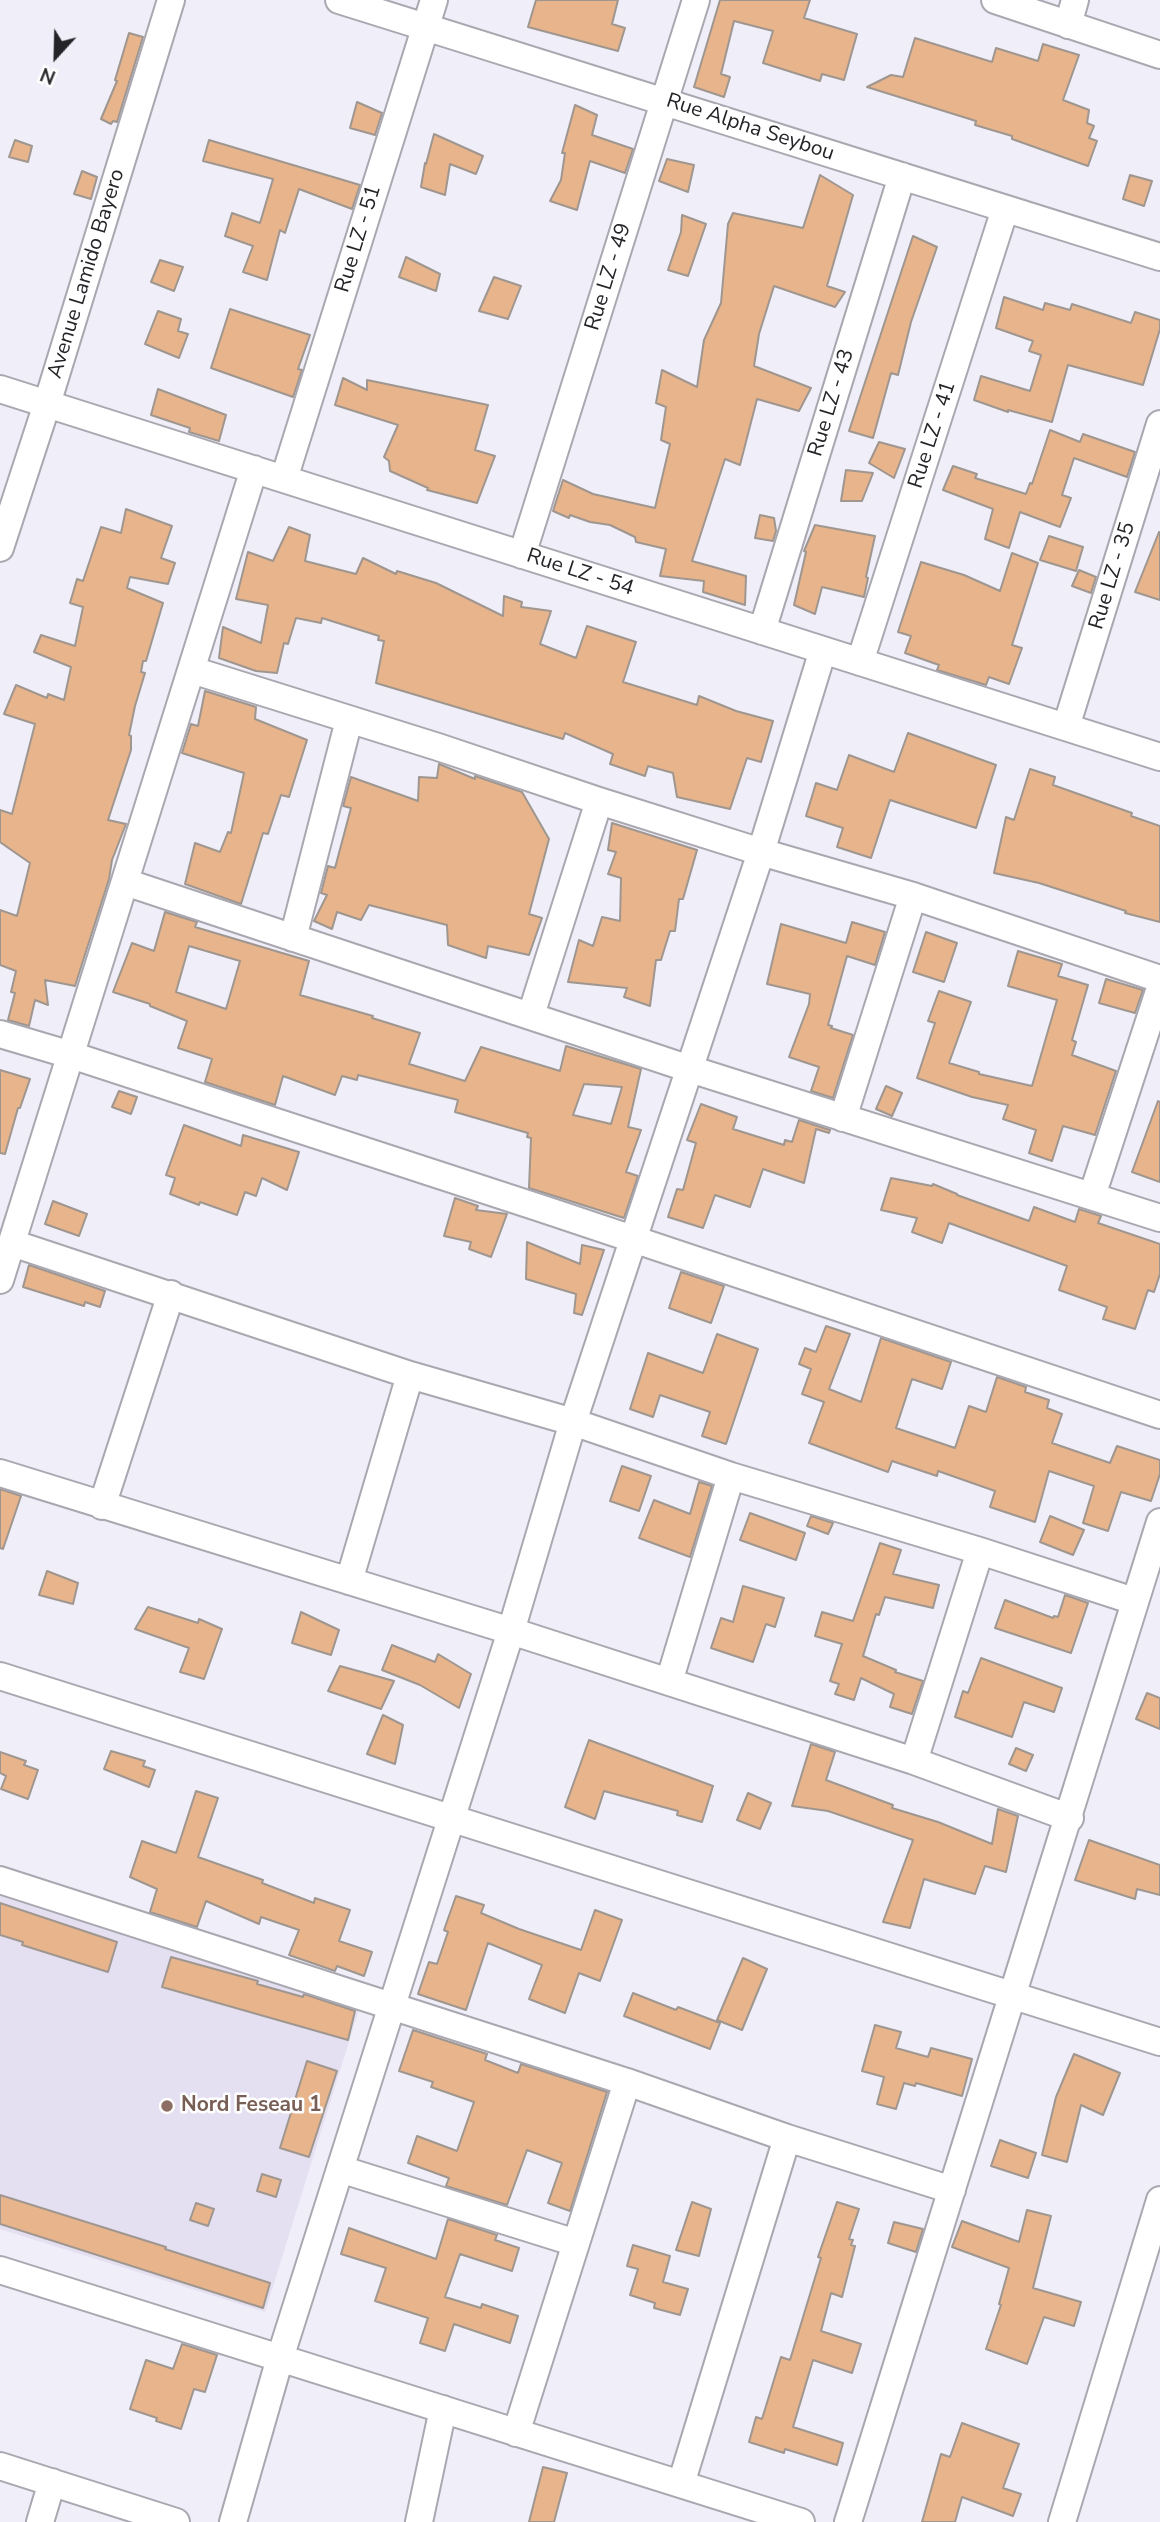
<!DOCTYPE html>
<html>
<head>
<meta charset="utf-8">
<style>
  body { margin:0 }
  #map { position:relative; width:1160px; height:2522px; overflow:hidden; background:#f0eef8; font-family:"Nunito Sans",sans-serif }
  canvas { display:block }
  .north { position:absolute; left:21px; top:21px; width:70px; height:70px; -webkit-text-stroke:5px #fff; paint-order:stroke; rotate:202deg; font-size:19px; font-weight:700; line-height:28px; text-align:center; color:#242327 }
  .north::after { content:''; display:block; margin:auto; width:24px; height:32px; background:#242327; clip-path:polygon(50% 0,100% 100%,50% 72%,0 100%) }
</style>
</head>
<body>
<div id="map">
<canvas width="1160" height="2522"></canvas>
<div class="north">N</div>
</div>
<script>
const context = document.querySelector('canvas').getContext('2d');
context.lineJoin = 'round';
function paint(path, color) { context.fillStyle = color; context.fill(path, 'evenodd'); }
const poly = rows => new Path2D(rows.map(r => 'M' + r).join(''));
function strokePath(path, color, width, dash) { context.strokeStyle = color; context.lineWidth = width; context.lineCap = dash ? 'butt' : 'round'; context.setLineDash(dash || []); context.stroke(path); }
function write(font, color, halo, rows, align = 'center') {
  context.font = font + ' "Nunito Sans",sans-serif'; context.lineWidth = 5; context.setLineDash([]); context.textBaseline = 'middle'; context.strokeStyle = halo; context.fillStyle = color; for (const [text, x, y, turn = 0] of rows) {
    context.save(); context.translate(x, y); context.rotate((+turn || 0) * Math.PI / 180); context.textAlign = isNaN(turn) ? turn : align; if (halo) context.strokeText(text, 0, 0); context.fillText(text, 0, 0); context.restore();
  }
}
paint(poly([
  [0,1893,360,2006,265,2312,0,2229]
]), '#e4e0f1');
const building = poly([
  [536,0,618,0,612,24,625,28,618,51,528,27,536,0],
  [720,0,810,0,804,18,857,34,844,80,822,74,820,81,763,63,773,31,734,21,721,74,730,77,724,97,694,87,720,0],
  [129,33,143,37,117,122,113,121,111,124,101,119,117,81,115,80,129,33],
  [915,38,992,62,996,48,1038,61,1043,44,1079,55,1063,100,1089,110,1087,123,1094,126,1089,138,1097,141,1088,166,1012,139,1012,136,975,125,976,121,867,87,891,75,903,77,915,38],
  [357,102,382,113,375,135,350,128,357,102],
  [575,105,597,115,592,135,633,149,625,173,590,161,577,210,550,201,561,180,565,153,562,153,575,105],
  [434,134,483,156,476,174,450,164,445,195,421,187,425,163,426,164,434,134],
  [15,140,32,146,28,162,9,157,15,140],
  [209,140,360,185,352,209,299,189,285,233,280,230,267,280,243,272,253,246,225,236,232,213,260,223,273,179,203,161,209,140],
  [667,159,694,165,688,192,659,181,667,159],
  [82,171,97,177,91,199,74,194,82,171],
  [820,175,853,195,827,286,845,292,835,307,774,286,759,334,754,366,811,388,799,411,757,399,740,465,725,459,692,561,746,576,745,605,703,592,704,581,660,576,666,549,636,542,635,537,610,525,590,522,570,515,569,518,553,511,563,480,593,494,655,508,670,444,661,440,666,407,656,403,662,370,697,387,704,340,721,303,728,224,733,213,803,228,820,175],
  [1130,175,1152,181,1144,206,1123,199,1130,175],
  [682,215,706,224,688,276,668,270,681,232,682,215],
  [913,236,937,247,911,322,898,375,891,373,873,438,849,431,913,236],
  [406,257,440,274,436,291,399,277,406,257],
  [160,260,183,267,174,291,151,282,160,260],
  [494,277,521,286,508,319,479,311,494,277],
  [1004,297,1043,310,1045,303,1070,310,1072,304,1131,323,1135,312,1160,320,1160,329,1143,385,1068,365,1052,422,1008,410,1008,412,974,400,981,376,1030,391,1041,355,1029,351,1033,341,996,328,1004,297],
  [230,309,310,335,298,369,302,370,293,397,211,368,230,309],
  [158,311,181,319,178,331,188,334,179,358,145,344,158,311],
  [343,378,367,390,367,380,488,405,475,450,495,456,477,503,427,490,428,488,390,471,389,461,384,457,398,425,335,405,343,378],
  [158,389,226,415,219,441,189,432,190,428,151,415,158,389],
  [1050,430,1080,442,1083,434,1135,452,1127,477,1074,458,1062,495,1071,498,1060,527,1020,512,1009,548,985,539,993,509,943,490,953,466,977,474,975,478,1026,494,1030,483,1032,484,1050,430],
  [879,442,905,449,894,478,869,463,879,442],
  [846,470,873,473,862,501,841,501,846,470],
  [126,509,172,526,161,558,175,563,168,584,130,577,127,588,163,603,146,661,143,661,141,672,145,673,135,706,129,735,131,736,131,750,108,820,126,824,112,860,109,879,75,986,45,980,48,1005,35,1000,29,1026,8,1020,15,993,11,992,16,971,0,965,0,910,17,916,30,863,0,842,0,810,12,814,35,724,4,714,16,685,47,698,48,694,64,700,71,667,34,652,41,635,75,646,83,607,70,603,77,579,83,581,101,527,121,533,126,509],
  [760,515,774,518,776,531,773,541,755,538,760,515],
  [815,525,875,536,866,577,868,578,864,597,822,587,815,614,794,605,806,552,804,551,815,525],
  [289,527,310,535,305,561,356,574,363,558,396,574,397,571,436,583,503,616,504,596,522,602,521,607,551,611,540,644,576,658,587,626,636,642,623,682,697,705,699,696,736,711,773,721,761,762,747,758,730,809,677,797,673,773,648,766,645,776,610,764,613,754,565,733,563,739,376,683,384,641,378,640,379,636,322,618,321,623,296,618,288,644,284,643,277,673,256,671,219,658,223,627,261,643,268,605,236,599,248,552,273,561,289,527],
  [1159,532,1160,532,1160,600,1135,592,1159,532],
  [1049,536,1083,547,1076,571,1040,560,1049,536],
  [1012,553,1038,563,1012,645,1022,648,1009,684,989,677,986,685,937,670,939,665,905,653,911,636,898,632,921,562,964,575,1000,591,1012,553],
  [1079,570,1096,577,1091,593,1072,586,1079,570],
  [205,691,256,707,255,719,307,740,289,797,281,795,268,834,263,833,241,904,185,884,195,843,220,852,228,832,231,833,244,773,182,753,191,724,198,726,205,691],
  [908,733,996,765,976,828,890,800,871,858,837,847,843,828,806,816,816,783,837,790,849,755,894,772,908,733],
  [439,764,475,779,475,776,522,792,549,839,529,914,542,918,529,955,488,946,486,958,448,945,447,925,369,905,361,920,337,912,332,929,314,921,327,895,321,893,328,866,335,868,351,808,343,806,351,777,418,801,419,777,437,778,439,764],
  [1030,769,1055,777,1053,785,1132,813,1131,816,1160,826,1160,922,1125,913,1126,911,1039,883,994,873,1006,817,1014,820,1030,769],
  [612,823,697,850,683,899,679,899,675,931,670,931,661,960,656,960,650,1006,624,997,627,988,568,982,579,940,593,946,602,917,620,921,621,878,608,874,616,852,608,850,612,823],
  [165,912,197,922,195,927,309,961,300,995,373,1016,372,1018,420,1033,409,1064,465,1081,481,1047,560,1071,566,1046,641,1069,628,1127,641,1130,626,1172,638,1176,624,1218,529,1188,531,1138,527,1137,528,1133,455,1112,458,1100,358,1075,357,1080,342,1076,335,1095,283,1076,275,1105,205,1082,212,1059,178,1048,187,1021,150,1006,150,1004,113,992,132,943,154,951,165,912],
  [189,946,240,961,226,1009,176,992,189,946],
  [584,1084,622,1087,611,1124,573,1115,584,1084],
  [852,922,885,932,875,965,847,956,828,1025,832,1026,831,1028,853,1035,833,1098,811,1091,819,1067,789,1057,809,1004,810,994,767,984,781,924,846,943,852,922],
  [926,932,957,943,944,982,913,972,926,932],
  [1018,951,1062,964,1058,976,1088,985,1072,1040,1076,1042,1072,1055,1116,1071,1095,1135,1063,1126,1052,1161,1029,1153,1036,1130,1003,1119,1008,1105,972,1097,917,1078,935,1023,928,1021,939,991,971,1002,949,1063,979,1072,979,1074,1032,1086,1057,1000,1008,986,1018,951],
  [1106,979,1143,990,1135,1013,1099,1003,1106,979],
  [0,1070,30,1079,20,1108,18,1108,5,1154,0,1153,0,1070],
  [886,1086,902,1093,892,1116,876,1109,886,1086],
  [119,1091,137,1097,131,1114,112,1107,119,1091],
  [1158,1101,1160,1102,1160,1182,1132,1172,1158,1101],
  [701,1104,737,1117,733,1129,784,1145,785,1140,792,1142,799,1120,830,1130,829,1133,816,1129,804,1183,763,1169,750,1207,715,1195,703,1228,668,1217,677,1189,683,1190,696,1143,687,1140,701,1104],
  [184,1125,241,1146,243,1135,299,1152,287,1190,262,1178,256,1196,245,1192,237,1215,200,1202,199,1205,170,1194,175,1178,166,1175,184,1125],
  [891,1178,932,1186,933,1184,957,1194,957,1195,1029,1221,1034,1207,1075,1222,1079,1209,1101,1216,1098,1223,1160,1244,1160,1274,1154,1292,1148,1290,1135,1329,1103,1319,1107,1307,1059,1290,1067,1266,949,1223,942,1243,912,1232,917,1218,881,1210,891,1178],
  [455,1198,478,1206,476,1210,507,1214,491,1257,469,1249,471,1242,444,1236,455,1198],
  [53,1201,87,1214,79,1236,45,1224,53,1201],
  [527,1242,580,1264,582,1245,604,1250,582,1315,574,1313,576,1294,526,1279,527,1242],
  [29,1265,105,1291,100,1307,85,1302,84,1306,23,1287,29,1265],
  [681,1272,724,1286,711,1323,669,1308,681,1272],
  [826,1326,850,1334,829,1389,861,1402,881,1338,951,1362,942,1389,912,1379,896,1428,955,1448,969,1406,986,1412,997,1377,1026,1387,1025,1392,1049,1400,1047,1408,1062,1414,1052,1443,1110,1463,1117,1446,1160,1460,1160,1474,1151,1501,1121,1492,1108,1531,1083,1523,1094,1486,1049,1471,1035,1522,990,1507,995,1491,938,1471,937,1476,892,1461,888,1472,809,1443,824,1402,802,1394,811,1369,799,1364,805,1348,816,1352,826,1326],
  [717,1334,758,1349,726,1444,702,1436,710,1412,660,1395,653,1417,630,1409,648,1353,703,1373,717,1334],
  [622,1466,651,1476,639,1511,610,1501,622,1466],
  [699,1482,712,1486,690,1557,639,1538,654,1500,690,1514,699,1482],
  [0,1489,21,1496,3,1549,0,1548,0,1489],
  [750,1513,805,1533,796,1560,740,1540,750,1513],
  [811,1516,833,1523,828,1534,807,1526,811,1516],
  [1050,1516,1084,1530,1073,1555,1040,1542,1050,1516],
  [880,1543,901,1550,893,1574,939,1585,933,1608,885,1597,879,1615,876,1614,863,1656,896,1670,895,1672,923,1681,912,1714,890,1707,894,1694,861,1678,854,1700,835,1694,839,1684,830,1681,842,1644,815,1636,822,1612,853,1621,880,1543],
  [47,1571,78,1583,73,1604,39,1595,47,1571],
  [743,1586,784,1598,775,1627,766,1624,753,1662,711,1648,721,1618,733,1622,743,1586],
  [1065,1595,1088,1603,1071,1653,995,1628,1005,1600,1053,1618,1054,1616,1058,1617,1065,1595],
  [148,1607,198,1623,199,1619,222,1629,204,1679,180,1672,189,1648,135,1629,148,1607],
  [301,1612,339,1630,331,1655,292,1643,301,1612],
  [392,1645,435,1662,438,1654,471,1674,459,1708,420,1685,382,1670,392,1645],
  [981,1658,1062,1688,1054,1712,1024,1702,1012,1737,955,1717,963,1691,968,1693,981,1658],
  [340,1666,394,1681,381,1709,328,1691,340,1666],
  [1147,1693,1160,1698,1160,1729,1136,1719,1147,1693],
  [383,1715,403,1725,395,1764,367,1754,383,1715],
  [589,1740,713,1786,702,1822,677,1815,678,1811,604,1791,595,1819,565,1807,589,1740],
  [811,1744,835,1752,826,1780,893,1805,892,1808,938,1822,992,1844,998,1809,1018,1816,1006,1872,985,1866,975,1894,924,1879,910,1928,883,1922,913,1840,828,1811,792,1806,811,1744],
  [1016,1748,1033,1755,1026,1771,1009,1764,1016,1748],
  [111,1751,145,1761,143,1766,155,1770,149,1787,104,1769,111,1751],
  [0,1752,26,1761,24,1765,38,1770,28,1799,1,1789,6,1776,0,1773,0,1752],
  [196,1791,218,1798,198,1857,263,1880,262,1883,314,1903,315,1898,350,1910,339,1941,372,1952,364,1976,337,1966,335,1971,289,1955,299,1930,261,1917,259,1924,206,1901,197,1927,150,1912,157,1889,130,1877,142,1841,176,1853,196,1791],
  [748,1793,771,1803,760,1829,737,1820,748,1793],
  [1089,1840,1160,1865,1160,1895,1137,1889,1135,1899,1075,1880,1089,1840],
  [456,1896,484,1905,481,1913,519,1929,581,1950,595,1910,622,1920,600,1981,579,1973,565,2013,529,1999,542,1965,488,1943,466,2010,418,1994,429,1962,437,1964,448,1932,444,1930,456,1896],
  [0,1903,117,1942,108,1972,22,1945,23,1942,0,1935,0,1903],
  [171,1957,258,1981,257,1984,303,1997,304,1994,355,2011,348,2040,162,1987,171,1957],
  [743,1958,767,1969,742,2030,717,2020,743,1958],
  [633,1993,676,2010,678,2007,720,2023,710,2049,624,2016,633,1993],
  [875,2025,901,2032,896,2048,928,2057,931,2048,972,2059,962,2096,916,2083,915,2086,904,2083,896,2109,877,2104,884,2077,862,2071,875,2025],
  [413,2030,487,2054,485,2060,518,2073,521,2064,607,2092,570,2211,548,2203,562,2163,527,2150,507,2205,446,2186,449,2178,408,2163,417,2136,457,2151,474,2102,431,2087,433,2082,399,2071,413,2030],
  [1074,2054,1120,2073,1103,2115,1081,2105,1067,2162,1042,2155,1056,2097,1074,2054],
  [307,2061,337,2071,309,2157,280,2148,307,2061],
  [1000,2140,1036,2153,1028,2178,991,2166,1000,2140],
  [262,2174,281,2180,276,2197,257,2191,262,2174],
  [0,2195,166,2247,165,2249,270,2283,263,2308,0,2224,0,2195],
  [692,2202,711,2209,699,2256,676,2250,692,2202],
  [837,2202,859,2209,849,2239,853,2240,851,2245,855,2246,842,2297,831,2293,821,2331,861,2344,852,2373,813,2360,793,2427,843,2443,837,2465,785,2449,784,2453,749,2442,756,2417,762,2419,781,2357,790,2360,821,2258,818,2257,837,2202],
  [196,2203,214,2209,208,2226,190,2220,196,2203],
  [1027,2210,1051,2216,1033,2288,1081,2302,1074,2326,1044,2317,1027,2364,986,2349,1001,2305,999,2304,1009,2268,952,2247,962,2221,1019,2242,1027,2210],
  [448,2219,497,2235,495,2240,519,2248,512,2271,460,2254,445,2297,481,2308,482,2304,518,2316,510,2343,454,2324,445,2351,420,2343,428,2318,375,2301,386,2268,341,2254,349,2228,436,2259,448,2219],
  [894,2222,923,2229,916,2252,888,2243,894,2222],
  [633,2245,670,2256,663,2282,688,2289,680,2315,654,2308,655,2303,630,2295,638,2269,627,2266,633,2245],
  [182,2344,217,2355,205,2392,194,2389,181,2429,156,2421,157,2418,130,2409,146,2360,173,2369,182,2344],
  [962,2423,1019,2444,1003,2488,1021,2494,1013,2516,962,2497,955,2522,922,2522,941,2454,950,2457,962,2423],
  [543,2467,567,2473,554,2522,529,2522,543,2467]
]);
paint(building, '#e8b48c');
strokePath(building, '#9f9690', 2);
const minor = poly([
  [339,0,1160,257],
  [995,0,1160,55],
  [1068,25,1075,0],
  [0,389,1160,757],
  [284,479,434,0],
  [0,548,47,404,171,0],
  [522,555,696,0],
  [762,631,902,176],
  [860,662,1005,209],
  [192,670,438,747,599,801,761,852,913,896,1160,979],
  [1066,727,1160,424],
  [125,882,690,1069,1160,1218],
  [293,938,349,720],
  [531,1015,599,801],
  [0,1034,71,1055,540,1208,1160,1415],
  [843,1118,913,896],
  [1092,1196,1160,988],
  [12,1243,410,1375,573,1422,731,1476,980,1551,1134,1601],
  [0,1280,254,469],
  [0,1473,511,1631,914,1761,1070,1818],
  [102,1506,171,1294],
  [349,1581,410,1375],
  [0,1676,1160,2042],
  [669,1682,731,1476],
  [914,1761,980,1551],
  [0,1880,627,2082,787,2138,952,2190],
  [340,2169,576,2243],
  [0,2270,801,2522],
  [516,2433,627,2082],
  [0,2466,176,2522],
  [681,2484,787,2138],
  [40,2522,52,2482],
  [233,2522,280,2358,511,1631,573,1422,761,852,823,650],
  [419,2522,443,2409],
  [848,2522,1160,1522],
  [1062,2522,1160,2200]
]);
strokePath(minor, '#a9a7b0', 30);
strokePath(minor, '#fff', 26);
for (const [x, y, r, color] of [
  [167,2106,7,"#8d6e63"]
]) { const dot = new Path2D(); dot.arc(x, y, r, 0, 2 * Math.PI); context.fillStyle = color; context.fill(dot); strokePath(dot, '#fff', 2.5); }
write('21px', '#242327', '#fff', [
  ["Rue Alpha Seybou",750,128,18],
  ["Rue LZ - 51",359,239,-73],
  ["Avenue Lamido Bayero",87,274,-73],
  ["Rue LZ - 49",609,277,-73],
  ["Rue LZ - 43",832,403,-73],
  ["Rue LZ - 41",933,435,-72],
  ["Rue LZ - 54",580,573,18],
  ["Rue LZ - 35",1113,576,-73]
]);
write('bold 21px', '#785e54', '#fff', [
  ["Nord Feseau 1",181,2106]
], 'left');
</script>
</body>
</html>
